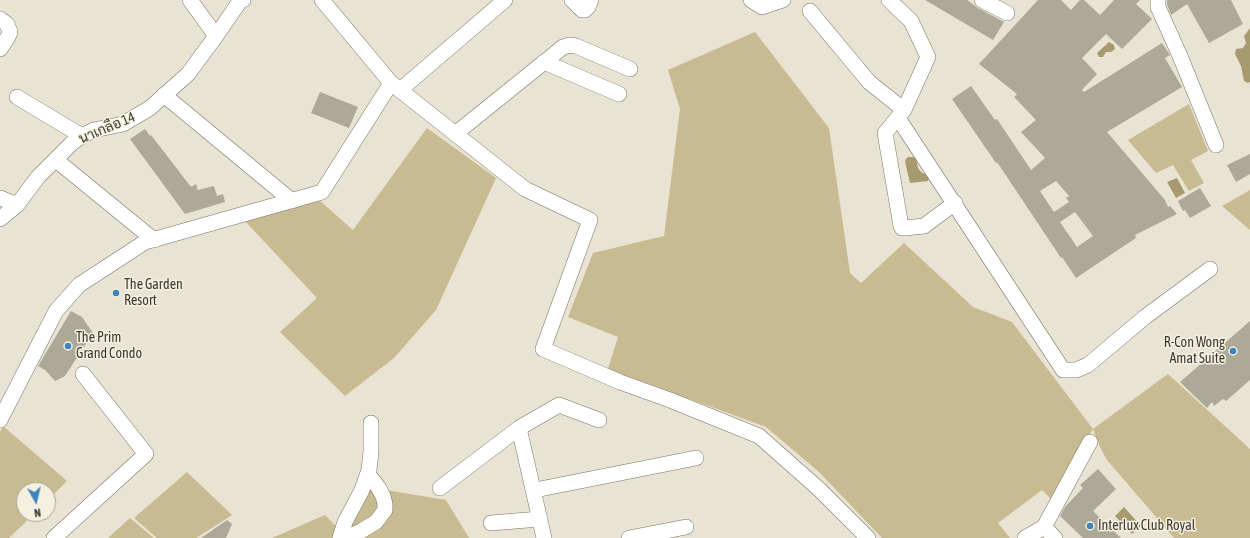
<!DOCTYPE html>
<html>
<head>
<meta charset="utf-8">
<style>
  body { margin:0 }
  #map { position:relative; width:1250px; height:538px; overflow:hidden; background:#e8e3d2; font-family:"Asap Condensed",sans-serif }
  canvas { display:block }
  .north { position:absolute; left:16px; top:482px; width:40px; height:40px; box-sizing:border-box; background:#f5f0df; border:1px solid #aba89b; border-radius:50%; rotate:172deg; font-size:11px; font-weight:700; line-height:16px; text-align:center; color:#3d3b34 }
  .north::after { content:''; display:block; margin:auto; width:14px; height:18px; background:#3c84b9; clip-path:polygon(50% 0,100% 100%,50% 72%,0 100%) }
</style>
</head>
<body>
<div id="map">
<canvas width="1250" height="538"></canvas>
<div class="north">N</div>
</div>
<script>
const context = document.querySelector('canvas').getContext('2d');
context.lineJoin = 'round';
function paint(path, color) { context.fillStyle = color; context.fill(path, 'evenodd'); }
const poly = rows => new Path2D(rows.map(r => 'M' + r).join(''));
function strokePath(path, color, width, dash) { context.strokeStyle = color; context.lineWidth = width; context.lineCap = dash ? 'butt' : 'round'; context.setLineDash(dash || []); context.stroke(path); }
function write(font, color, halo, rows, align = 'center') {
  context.font = font + ' "Asap Condensed",Sarabun,sans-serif'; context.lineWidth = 3; context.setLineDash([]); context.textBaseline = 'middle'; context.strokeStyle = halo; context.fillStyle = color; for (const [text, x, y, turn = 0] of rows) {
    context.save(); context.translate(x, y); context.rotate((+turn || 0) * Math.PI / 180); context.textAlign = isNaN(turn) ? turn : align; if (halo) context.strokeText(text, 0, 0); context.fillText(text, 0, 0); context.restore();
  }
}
paint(poly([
  [755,32,829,128,850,273,861,283,904,243,973,307,1012,322,1093,429,1168,374,1250,449,1250,538,1174,538,1107,460,1100,447,1093,429,1052,500,1042,490,998,523,1010,538,882,538,819,472,766,427,608,369,618,337,568,317,593,253,664,236,680,109,668,70],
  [1189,104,1208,151,1191,160,1204,183,1189,191,1173,165,1156,173,1128,140],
  [427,128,496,178,436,310,394,358,345,396,280,332,317,298,245,221,319,200,353,230],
  [1250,190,1250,230,1222,206],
  [3,426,67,481,48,500,48,490,24,490,24,514,34,514,9,538,0,538,0,432],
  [187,472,232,515,196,538,157,538,134,518],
  [367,487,446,500,469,538,272,538,325,515,336,526],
  [130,518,154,538,108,538]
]), '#c8bb91');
paint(poly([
  [1250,28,1250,82,1248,83,1244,81,1241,66,1235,54,1236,49,1243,48,1246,43,1244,36],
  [1109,42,1114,45,1115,49,1111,52,1106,52,1103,57,1099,57,1097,53],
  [908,157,913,157,916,159,918,168,921,172,927,175,929,178,928,181,910,183,905,162,906,159],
  [1177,178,1185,193,1176,198,1167,182],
  [1124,507,1141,526,1132,534,1115,516]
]), '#a89a6f');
paint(poly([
  [925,0,967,0,978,8,1004,22,993,40],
  [1038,0,1061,0,1071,10,1080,0,1084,0,1100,15,1114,0,1140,0,1136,4,1152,19,1122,49,1106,34,1082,58,1097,74,1082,90,1084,92,1162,43,1170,55,1165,58,1182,87,1107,132,1165,200,1168,207,1170,206,1177,214,1135,235,1136,238,1076,278,1062,257,1061,258,997,162,996,163,952,99,971,86,995,120,997,119,1031,170,1045,158,1021,132,1036,120,1014,97,1017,94,979,64],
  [1056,181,1069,196,1066,198,1069,202,1054,212,1040,191],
  [1075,212,1093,236,1077,247,1060,222],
  [1167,0,1231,0,1243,24,1209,43,1187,4,1171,15,1167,4],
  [320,92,358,107,349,128,311,113],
  [145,129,150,136,151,135,191,187,196,184,198,190,214,186,217,196,223,194,225,202,185,214,130,139],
  [1250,154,1250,174,1236,182,1227,165],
  [1200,188,1211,206,1190,218,1185,210,1183,211,1178,201],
  [71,311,82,317,93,333,65,376,55,381,45,370,38,366],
  [1250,321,1250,380,1226,401,1223,399,1214,406,1212,402,1207,408,1180,382],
  [1098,469,1116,489,1093,511,1121,538,1083,538,1060,516,1065,507,1083,488,1080,485],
  [227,520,232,524,226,538,201,538]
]), '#ada999');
const minor = poly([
  [190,0,216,36],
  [322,0,391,83,525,189,590,220,543,349,620,382,670,400,759,436,820,490,868,538],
  [572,0,582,10,585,10,588,7,591,0],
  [751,0,762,7,783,0],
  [889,0,911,21,928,57,904,110,885,133,901,226,902,228,905,228,924,226,955,203],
  [982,0,1007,13],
  [1158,0,1158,7,1180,56,1216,145],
  [810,11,869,82,904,110],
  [0,19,7,24,10,32,8,37,0,49],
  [544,62,619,94],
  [400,90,505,0],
  [164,95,292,201],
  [17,97,82,136],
  [898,118,1063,370,1076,370,1088,365,1145,317,1210,269],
  [455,134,563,47,570,45,576,46,630,69],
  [56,160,154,240],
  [0,198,17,205],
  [0,219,17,205,38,177,73,142,82,136,94,130,123,124,150,108,188,74,216,36,240,1,243,0],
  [0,420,56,311,79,285,145,242,322,192,391,83],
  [519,428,559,405,599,420],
  [440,488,519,428,544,538],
  [535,490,696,458],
  [491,523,540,519],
  [1044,527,1055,538],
  [54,538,146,454,83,374],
  [340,538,345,522,362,490,369,470,371,451,371,423],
  [347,538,361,531,376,522,385,510,385,504,383,496,378,487,368,474],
  [629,538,686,527],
  [1025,538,1044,527,1090,442]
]);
strokePath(minor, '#777264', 16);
strokePath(minor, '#fff', 15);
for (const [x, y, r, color] of [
  [116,293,4,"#3c84b9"],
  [68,346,4,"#3c84b9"],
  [1233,351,4,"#3c84b9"],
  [1090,526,4,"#3c84b9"]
]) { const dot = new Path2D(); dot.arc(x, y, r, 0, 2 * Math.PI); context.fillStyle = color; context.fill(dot); strokePath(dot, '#f5f0df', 1.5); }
write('14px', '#3d3b34', '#f5f0df', [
  ["นาเกลือ 14",107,128,-23]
]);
write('14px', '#3d3b34', '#f5f0df', [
  ["The Garden",124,285],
  ["Resort",124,301],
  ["The Prim",76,338],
  ["Grand Condo",76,354],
  ["R-Con Wong",1225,343,"right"],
  ["Amat Suite",1225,359,"right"],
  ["Interlux Club Royal",1098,526]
], 'left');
</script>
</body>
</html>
